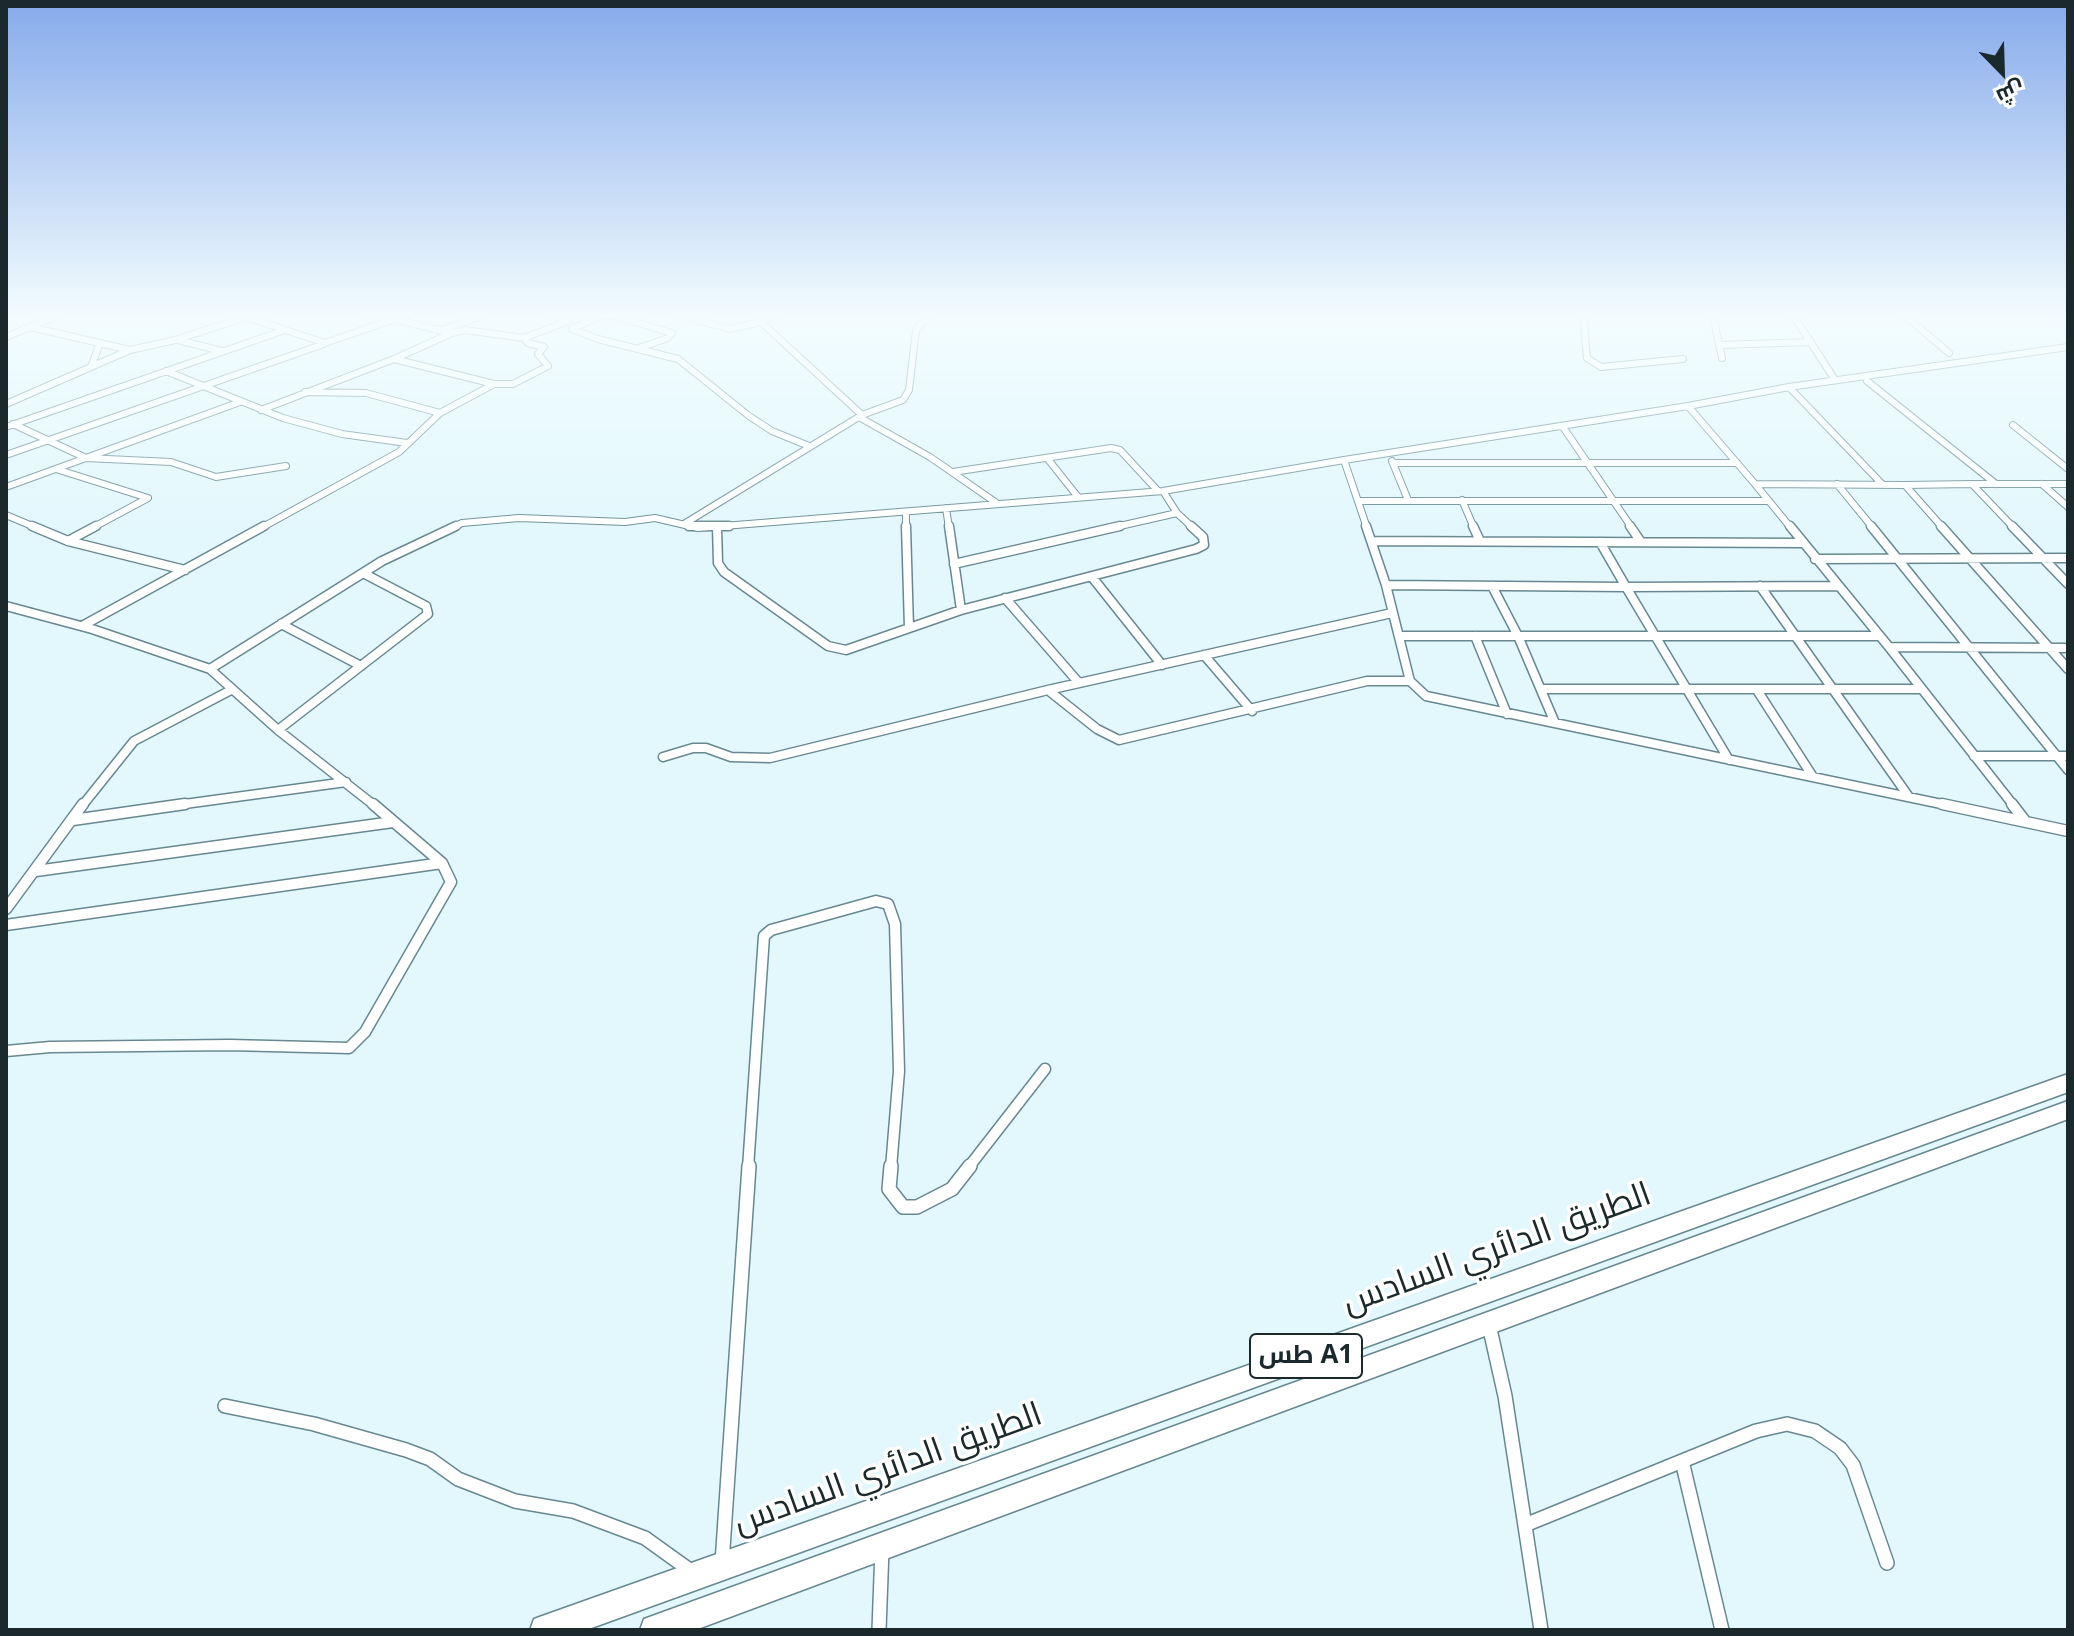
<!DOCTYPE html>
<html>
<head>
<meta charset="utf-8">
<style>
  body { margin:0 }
  #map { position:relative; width:2074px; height:1636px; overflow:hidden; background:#e2f8fd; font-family:"Open Sans",Cairo,sans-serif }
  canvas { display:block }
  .frame { position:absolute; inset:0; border:8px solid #1b292c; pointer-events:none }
  .north { position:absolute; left:1962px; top:32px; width:80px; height:80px; -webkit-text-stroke:6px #fff; paint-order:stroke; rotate:157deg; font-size:22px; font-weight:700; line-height:32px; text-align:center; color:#1b292c }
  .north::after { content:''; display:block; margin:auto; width:28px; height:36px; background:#1b292c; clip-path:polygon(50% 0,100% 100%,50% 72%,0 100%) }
</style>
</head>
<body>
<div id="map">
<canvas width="2074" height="1636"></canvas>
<div class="frame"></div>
<div class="north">ش</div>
</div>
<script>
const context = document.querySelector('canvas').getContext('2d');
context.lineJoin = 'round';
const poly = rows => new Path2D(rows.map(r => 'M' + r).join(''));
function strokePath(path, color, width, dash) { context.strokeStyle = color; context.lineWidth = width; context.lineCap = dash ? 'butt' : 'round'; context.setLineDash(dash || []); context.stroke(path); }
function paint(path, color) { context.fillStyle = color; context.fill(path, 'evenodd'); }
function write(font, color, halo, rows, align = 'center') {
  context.font = font + ' "Open Sans",Cairo,sans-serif'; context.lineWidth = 7; context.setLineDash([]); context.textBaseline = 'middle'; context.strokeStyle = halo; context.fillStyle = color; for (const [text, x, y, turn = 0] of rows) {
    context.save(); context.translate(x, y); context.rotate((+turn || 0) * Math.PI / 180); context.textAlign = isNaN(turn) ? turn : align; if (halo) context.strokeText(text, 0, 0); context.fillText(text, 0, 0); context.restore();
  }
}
const streetFar3 = poly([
  [668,312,730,329,761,322],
  [1583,312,1587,358,1601,367,1683,359],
  [1712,312,1722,358],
  [1791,312,1835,380],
  [1901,312,1949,353],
  [30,327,130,350],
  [440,331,491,312],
  [452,333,465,330,524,338,568,321,545,312],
  [6,337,65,312],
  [178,340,222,351],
  [1720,345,1811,342],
  [639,348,668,338,672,333,612,315,600,316,572,329,598,339,678,359,749,416,772,431,809,446],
  [394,359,494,384,440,413],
  [91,367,100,343],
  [166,371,283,418,342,434,407,443],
  [1867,381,1996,484],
  [494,384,513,384,548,366,538,354,544,347,528,343,524,338],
  [1789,387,1882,484],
  [6,404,130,350,175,340,246,317,325,343,415,312],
  [1688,406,1789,387,2068,347],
  [261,410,394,359,452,333,363,312],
  [862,415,903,400,909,390,916,330,933,312],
  [859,417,930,457,998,504],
  [13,424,86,458,171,462,216,477,286,466],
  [2013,425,2068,469],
  [6,427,282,331],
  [1563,427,1632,528],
  [6,455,324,344],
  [1047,458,1078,497],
  [1392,461,1408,500],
  [1394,463,1737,463],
  [56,469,148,498,92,528],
  [953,472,1111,448,1120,450,1158,491],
  [1837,484,1873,528],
  [2042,484,2068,507],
  [6,487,240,402],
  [1163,491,1177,513,1193,528],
  [1462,500,1474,528],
  [1358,501,1769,501],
  [946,508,949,528],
  [906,512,906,528],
  [6,515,37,528],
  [684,524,862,415,761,322,775,315,772,312],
  [261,528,399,452,440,413,366,393,305,392],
  [451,528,462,523,519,518,625,522,655,518,698,528],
  [698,528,1163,491,1344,460],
  [1111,528,1177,513],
  [1367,528,1344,460,1688,406,1755,484],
  [1791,528,1755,484,1905,485],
  [1943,528,1905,485,1972,484],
  [2014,528,1972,484,2068,484]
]);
const streetFar2 = poly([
  [32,526,68,541,185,570],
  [689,526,729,526],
  [906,526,909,628],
  [949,526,961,610],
  [1366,526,1386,585,1410,681,1426,696,1951,806],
  [1473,526,1480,541],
  [1630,526,1641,542],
  [1790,526,1889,647,2068,648],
  [1871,526,2068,770],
  [1941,526,2068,669],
  [2012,526,2068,584],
  [717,527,718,563,724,572,828,646,846,650,961,610,1196,549,1204,545,1203,537,1191,526],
  [68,541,96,526],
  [1372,541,1802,543],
  [1600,542,1626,587,1839,586],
  [1815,559,2068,558],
  [954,564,1120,526],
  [1092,577,1162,665],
  [1386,585,1626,587,1729,760],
  [1492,586,1518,636,1555,723],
  [1760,586,1909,797],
  [1005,598,1079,683],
  [6,606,92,629,210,669,278,730,375,806],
  [281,624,361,666],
  [82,626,264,526],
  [1400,636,1880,636],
  [1475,636,1507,714],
  [1889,647,2014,806],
  [1204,655,1252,711],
  [210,669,382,561,456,526],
  [1541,689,1921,689],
  [1048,690,1097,729,1119,740,1367,681,1410,681],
  [1757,690,1813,777],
  [278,730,428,614,426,606,363,573],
  [1974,756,2068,756],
  [663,757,693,748,706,748,731,757,770,758,1048,690,1392,613],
  [82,806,134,741,231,690],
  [170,806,346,782]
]);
const streetFar1 = poly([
  [1942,804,2068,831],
  [2012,804,2025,821],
  [73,820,185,804],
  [36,871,393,822],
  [6,909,83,804],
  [6,925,442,863],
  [6,1051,50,1047,230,1045,349,1048,365,1032,451,882,442,863,373,804],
  [748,1168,764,936,771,930,876,901,888,904,895,924,899,1071,891,1168],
  [968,1168,1045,1069]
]);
const street = poly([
  [891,1166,889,1189,903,1207,917,1207,952,1189,970,1166],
  [1489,1325,1505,1396,1541,1630],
  [225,1406,314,1424,406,1450,430,1459,458,1479,515,1501,573,1511,645,1538,691,1571],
  [1682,1461,1722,1630],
  [1525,1525,1756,1431,1787,1424,1815,1431,1840,1448,1853,1465,1887,1563],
  [722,1563,749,1166],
  [879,1630,882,1549]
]);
const highway = poly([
  [2068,1074,2068,1092,586,1630,530,1630,534,1619,545,1615,2068,1074],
  [2068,1101,2068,1119,695,1630,640,1630,644,1619,655,1615,2068,1101]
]);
strokePath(streetFar3, '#678890', 8);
strokePath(streetFar2, '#678890', 11);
strokePath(streetFar1, '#678890', 13);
strokePath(street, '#678890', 16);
strokePath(highway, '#678890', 3);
strokePath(streetFar3, '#fff', 6);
strokePath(streetFar2, '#fff', 8);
strokePath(streetFar1, '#fff', 10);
strokePath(street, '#fff', 13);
paint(highway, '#fff');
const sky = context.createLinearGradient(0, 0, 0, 542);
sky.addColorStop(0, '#86aaeb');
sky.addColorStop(0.58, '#f2fcfe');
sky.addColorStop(1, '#f2fcfe00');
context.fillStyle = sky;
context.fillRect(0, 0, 2074, 542);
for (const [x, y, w] of [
  [1306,1356,112]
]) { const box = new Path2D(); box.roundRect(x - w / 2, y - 22, w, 44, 6); context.fillStyle = '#fff'; context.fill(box); strokePath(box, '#1b292c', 2); }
write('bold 26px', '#1b292c', null, [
  ["طس A1",1306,1356]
]);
write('34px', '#1b292c', '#fff', [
  ["الطريق الدائري السادس",1497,1249,-20],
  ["الطريق الدائري السادس",888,1469,-20]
]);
</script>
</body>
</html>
